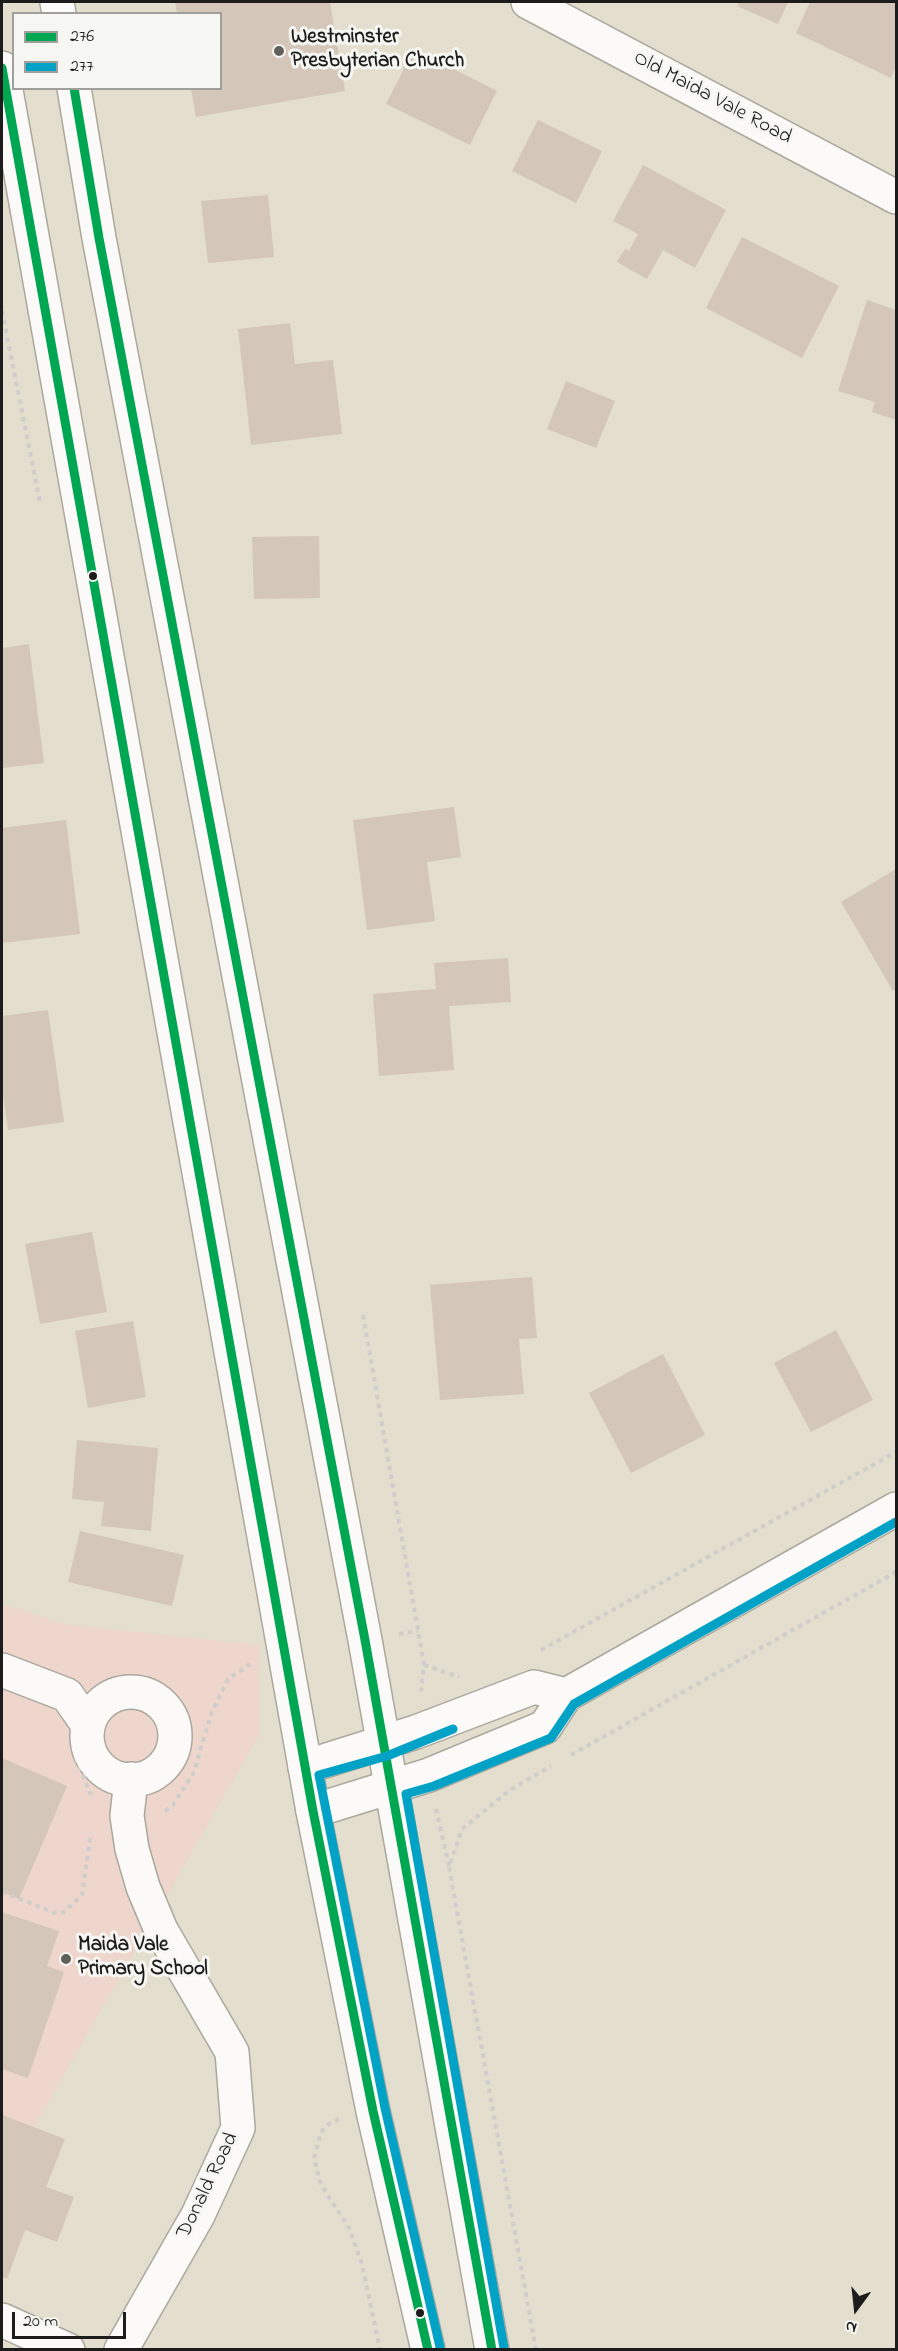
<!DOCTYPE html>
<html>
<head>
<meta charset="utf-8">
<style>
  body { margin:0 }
  #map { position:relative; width:898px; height:2351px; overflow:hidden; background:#e3decd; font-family:"Indie Flower",sans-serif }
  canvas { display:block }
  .frame { position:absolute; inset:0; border:3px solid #1c1c1c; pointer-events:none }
  .legend { position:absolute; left:12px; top:12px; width:210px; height:78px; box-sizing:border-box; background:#f6f6f2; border:2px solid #9f9f9c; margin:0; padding:8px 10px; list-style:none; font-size:18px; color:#1c1c1c }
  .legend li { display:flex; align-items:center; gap:12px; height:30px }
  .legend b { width:30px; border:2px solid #9f9f9c }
  .north { position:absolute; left:826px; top:2279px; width:60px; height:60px; -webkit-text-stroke:4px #f6f6f2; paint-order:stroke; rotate:195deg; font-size:16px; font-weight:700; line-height:24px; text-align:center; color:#1c1c1c }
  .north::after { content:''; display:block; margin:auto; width:21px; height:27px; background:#1c1c1c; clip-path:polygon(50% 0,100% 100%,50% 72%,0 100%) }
  .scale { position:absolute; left:12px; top:2312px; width:114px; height:27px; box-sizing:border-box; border:3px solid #1c1c1c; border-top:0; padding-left:8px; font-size:18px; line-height:21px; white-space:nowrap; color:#1c1c1c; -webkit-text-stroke:4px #f6f6f2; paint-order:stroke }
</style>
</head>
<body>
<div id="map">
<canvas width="898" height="2351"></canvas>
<div class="frame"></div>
<ul class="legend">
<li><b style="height:8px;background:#00a651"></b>276</li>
<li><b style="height:8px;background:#01a2c5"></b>277</li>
</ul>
<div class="north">N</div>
<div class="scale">20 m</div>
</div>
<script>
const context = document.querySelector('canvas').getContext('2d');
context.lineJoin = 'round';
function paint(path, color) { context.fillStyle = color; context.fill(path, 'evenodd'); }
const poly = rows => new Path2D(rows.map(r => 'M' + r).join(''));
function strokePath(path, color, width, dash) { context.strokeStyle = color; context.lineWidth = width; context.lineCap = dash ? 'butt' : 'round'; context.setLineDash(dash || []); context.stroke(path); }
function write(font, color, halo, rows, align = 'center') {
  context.font = font + ' "Indie Flower",sans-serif'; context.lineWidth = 6; context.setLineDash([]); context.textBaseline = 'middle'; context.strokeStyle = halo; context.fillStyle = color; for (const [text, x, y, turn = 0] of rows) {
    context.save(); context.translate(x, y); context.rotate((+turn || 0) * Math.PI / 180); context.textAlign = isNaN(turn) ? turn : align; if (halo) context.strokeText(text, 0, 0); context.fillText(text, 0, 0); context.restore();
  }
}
paint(poly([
  [2,1604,63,1624,259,1645,259,1735,2,2183]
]), '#eed6cc');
paint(poly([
  [175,2,330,2,345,91,196,117,191,88,220,88,220,14,177,14],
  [739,2,788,2,778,24,737,6],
  [810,2,896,2,896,66,891,78,796,33],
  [414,49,497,91,470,145,386,104],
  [538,120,602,151,576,203,512,171],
  [643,165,726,210,695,268,663,250,647,279,617,262,625,249,629,251,638,234,613,221],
  [268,195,274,257,208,263,201,201],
  [742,237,839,286,802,358,706,308],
  [867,300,896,310,896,420,872,412,875,402,838,391],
  [290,323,295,364,333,360,342,434,251,445,238,329],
  [566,381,615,401,596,448,547,429],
  [319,536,320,598,254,599,252,537],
  [29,644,44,763,2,768,2,648],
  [454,807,461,857,427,862,435,921,367,930,353,820],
  [66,820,80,934,2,943,2,828],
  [896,869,896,989,893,991,841,902],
  [508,958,511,1002,449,1006,454,1070,379,1076,373,994,436,989,434,963],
  [48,1010,64,1122,8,1130,2,1087,2,1016],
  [92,1232,107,1312,40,1324,25,1244],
  [532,1277,537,1338,519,1339,524,1394,440,1400,430,1285],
  [133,1321,146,1397,88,1408,75,1331],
  [836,1330,873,1400,811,1432,774,1363],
  [663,1354,705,1435,631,1473,589,1393],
  [77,1440,158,1448,151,1531,101,1526,104,1502,72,1499],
  [80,1531,184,1555,172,1606,68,1582],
  [2,1758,67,1786,19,1899,2,1892],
  [2,1912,59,1931,47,1966,64,1972,28,2078,2,2069],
  [2,2115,65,2139,46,2187,74,2197,57,2242,25,2230,7,2279,2,2277]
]), '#d5c6ba');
const minor = poly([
  [528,2,896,197],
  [2,1670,67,1695,88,1725],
  '87 1736a44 44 0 1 1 88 0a44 44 0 1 1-88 0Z',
  [305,1767,416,1732,534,1687,566,1695],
  [313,1811,429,1775,545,1727,566,1695,896,1509],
  [2,2320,68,2350],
  [121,2350,198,2215,238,2128,232,2052,161,1930,143,1887,132,1849,127,1816,131,1779]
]);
const major = poly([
  [57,2,59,14],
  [2,68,313,1811,373,2111,428,2350],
  [74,88,99,238,365,1640,492,2350]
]);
strokePath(minor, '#aba89d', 36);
strokePath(major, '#aba89d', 36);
strokePath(poly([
  [2,311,40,502],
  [363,1315,424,1665,421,1691],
  [399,1634,418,1631],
  [541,1650,896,1452],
  [424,1665,459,1677],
  [571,1755,896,1572],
  [76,1758,91,1795],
  [436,1809,449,1866],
  [165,1811,173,1805,193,1774,212,1712,228,1679,250,1664],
  [2,1892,55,1913,64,1912,82,1895,91,1833],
  [339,2119,330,2123,321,2132,314,2158,321,2185,349,2228,362,2264,380,2350],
  [536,2350,449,1867,462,1829,510,1790,551,1766]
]), '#cfceca', 4, [4.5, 4.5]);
strokePath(minor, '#fbfaf8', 33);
strokePath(major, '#fbfaf8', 33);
strokePath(poly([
  [2,68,313,1811,373,2111,428,2350],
  [74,88,99,238,365,1640,492,2350]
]), '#00a651', 9);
strokePath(poly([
  [440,2347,385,2108,319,1775,387,1756,453,1729],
  [504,2348,406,1794,434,1786,551,1738,574,1704,896,1522]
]), '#01a2c5', 9);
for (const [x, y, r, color] of [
  [279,51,6,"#62605a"],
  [93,576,5,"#1c1c1c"],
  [66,1959,6,"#62605a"],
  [420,2313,5,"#1c1c1c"]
]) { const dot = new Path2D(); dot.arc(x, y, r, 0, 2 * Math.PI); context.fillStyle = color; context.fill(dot); strokePath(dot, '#f6f6f2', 2); }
write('bold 21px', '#1c1c1c', '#f6f6f2', [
  ["Westminster",291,39],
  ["Presbyterian Church",291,63],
  ["Maida Vale",78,1947],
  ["Primary School",78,1971]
], 'left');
write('21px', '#1c1c1c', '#f6f6f2', [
  ["Old Maida Vale Road",712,99,28],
  ["Donald Road",209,2186,-64]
]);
</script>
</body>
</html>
